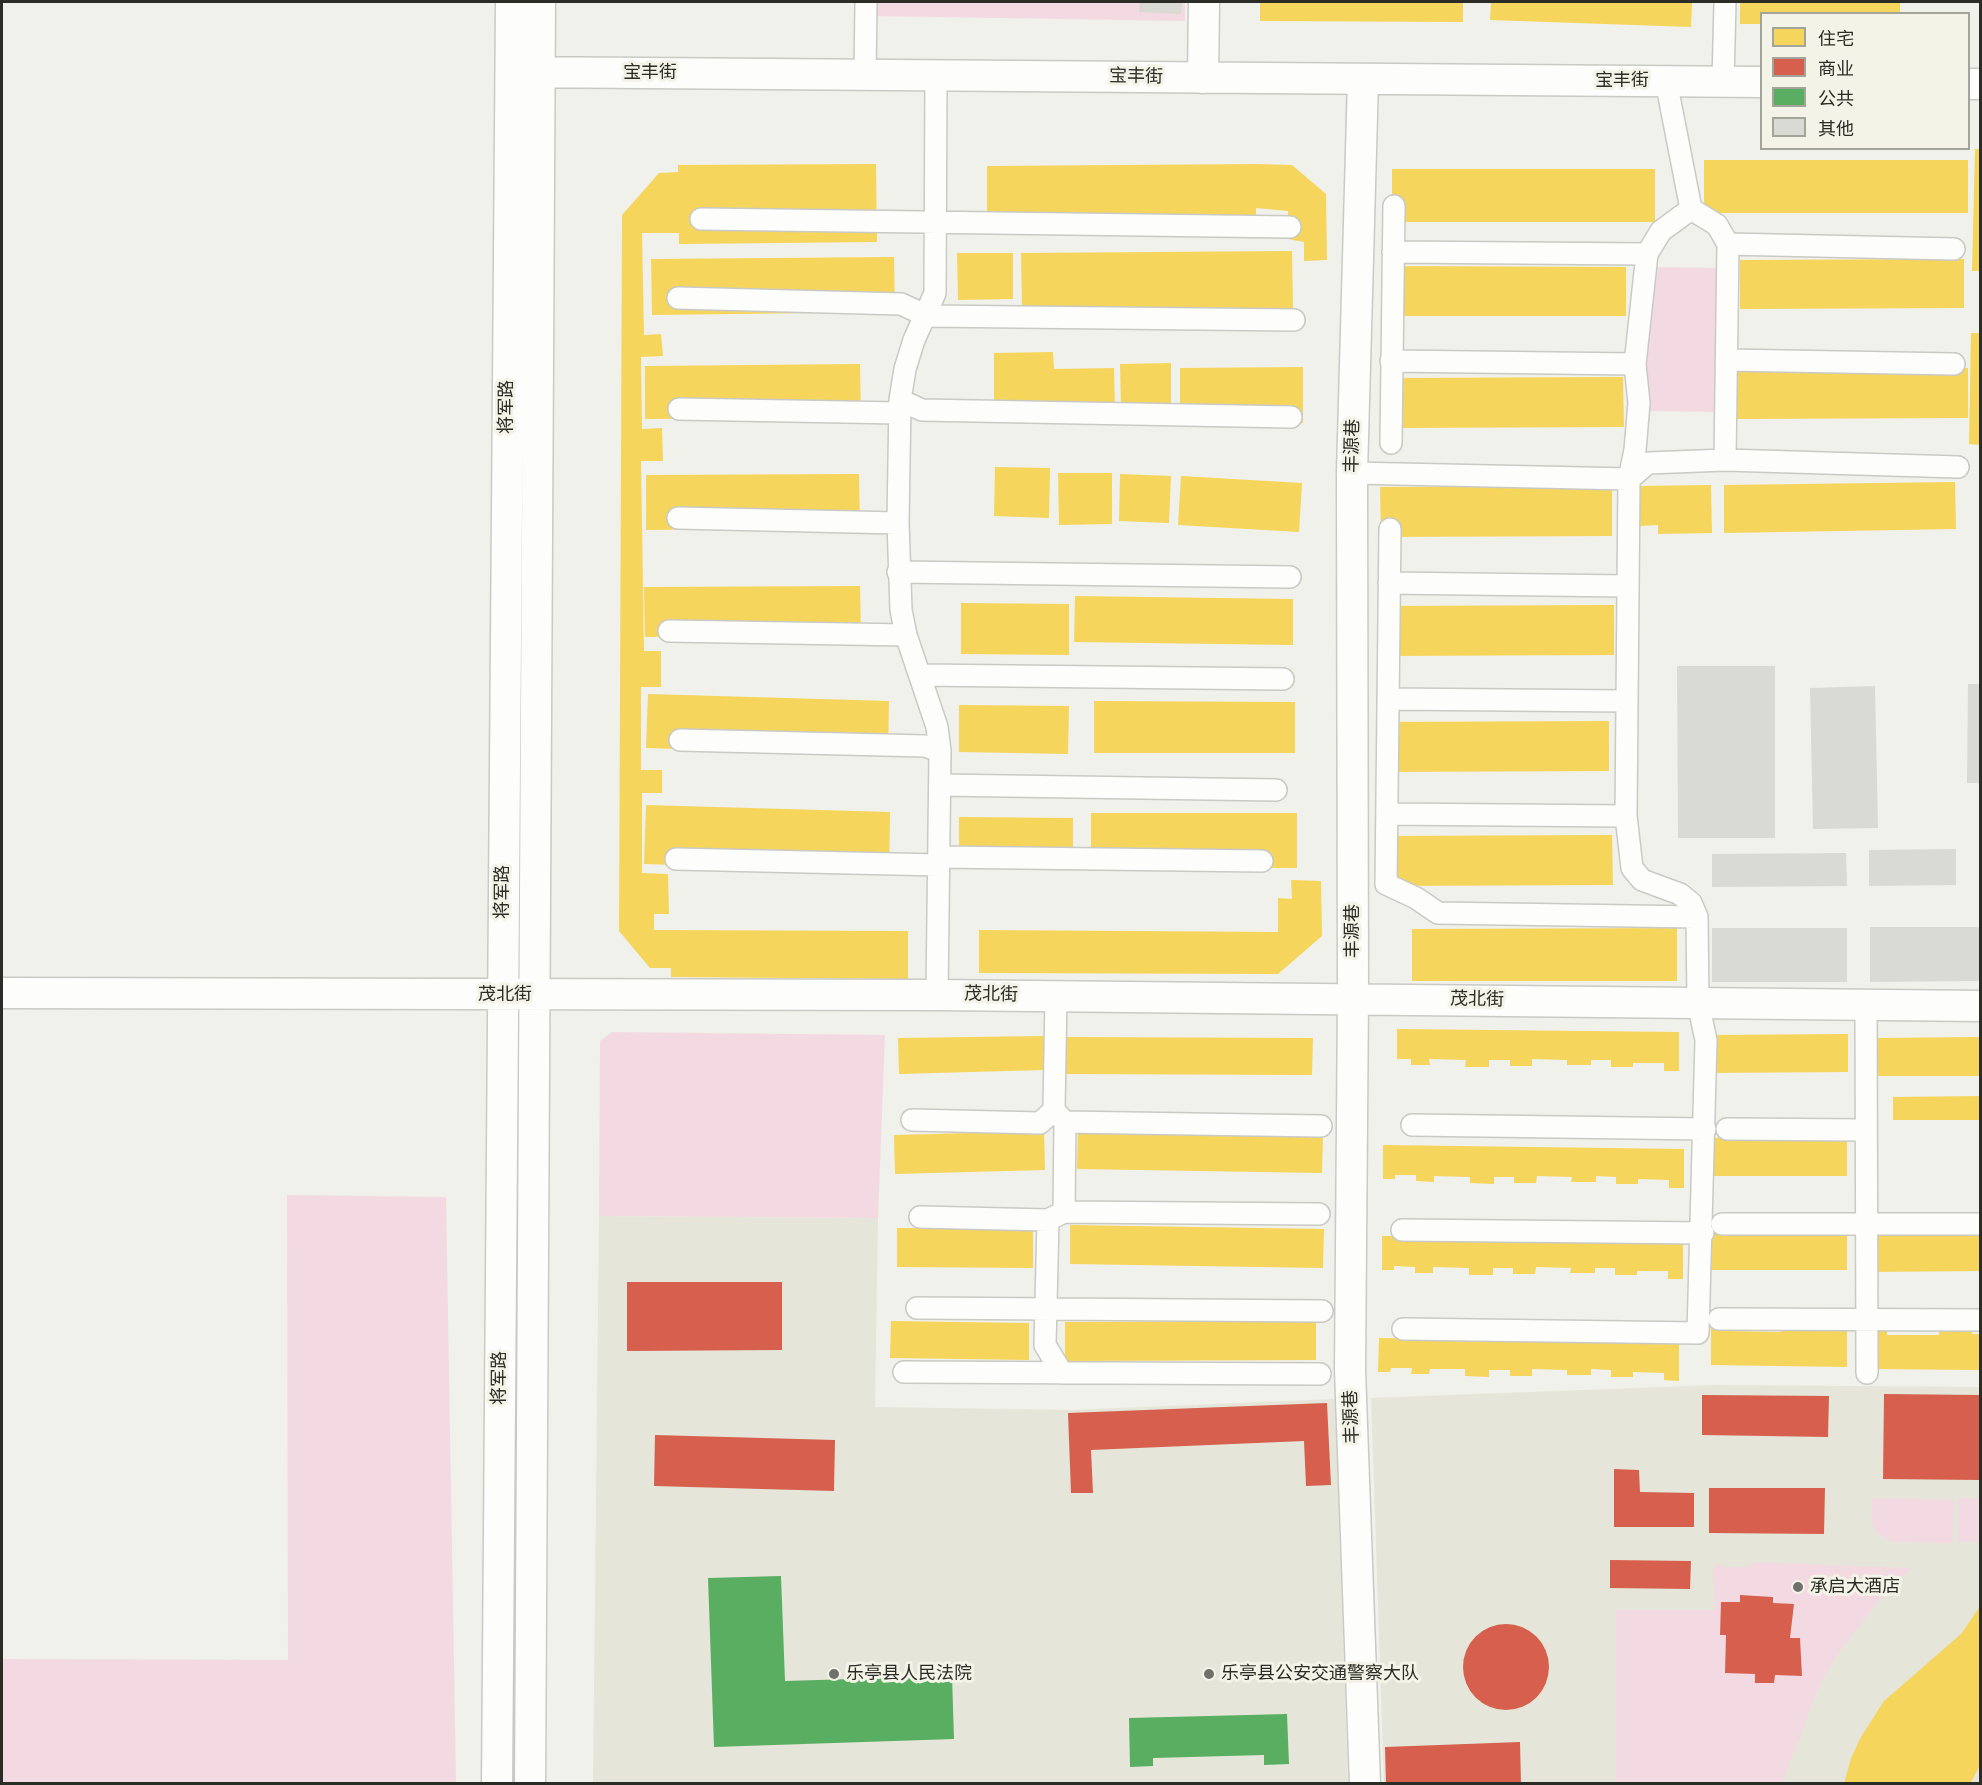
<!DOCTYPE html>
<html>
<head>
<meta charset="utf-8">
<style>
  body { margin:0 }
  #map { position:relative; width:1982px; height:1785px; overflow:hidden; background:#f0f1ea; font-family:"Varela Round","Noto Sans SC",sans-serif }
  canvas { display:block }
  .frame { position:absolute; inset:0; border:3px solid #2c2c27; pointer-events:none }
  .legend { position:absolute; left:1760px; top:12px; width:210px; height:138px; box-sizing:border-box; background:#f3f4e7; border:2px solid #a3a49a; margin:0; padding:8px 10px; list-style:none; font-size:18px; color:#2c2c27 }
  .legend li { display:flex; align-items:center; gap:12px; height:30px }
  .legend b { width:30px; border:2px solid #a3a49a }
</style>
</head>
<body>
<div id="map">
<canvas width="1982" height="1785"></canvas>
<div class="frame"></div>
<ul class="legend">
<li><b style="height:16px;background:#f6d55c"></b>住宅</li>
<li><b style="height:16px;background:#d6604d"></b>商业</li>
<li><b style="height:16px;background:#5aae61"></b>公共</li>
<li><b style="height:16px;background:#d9dad4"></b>其他</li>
</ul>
</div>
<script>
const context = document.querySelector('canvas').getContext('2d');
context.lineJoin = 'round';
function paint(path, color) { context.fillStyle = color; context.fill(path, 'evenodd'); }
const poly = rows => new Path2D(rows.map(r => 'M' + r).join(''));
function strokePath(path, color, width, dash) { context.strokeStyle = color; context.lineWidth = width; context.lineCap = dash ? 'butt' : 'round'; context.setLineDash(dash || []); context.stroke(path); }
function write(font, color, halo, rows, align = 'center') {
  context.font = font + ' "Varela Round","Noto Sans SC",sans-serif'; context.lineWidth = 6; context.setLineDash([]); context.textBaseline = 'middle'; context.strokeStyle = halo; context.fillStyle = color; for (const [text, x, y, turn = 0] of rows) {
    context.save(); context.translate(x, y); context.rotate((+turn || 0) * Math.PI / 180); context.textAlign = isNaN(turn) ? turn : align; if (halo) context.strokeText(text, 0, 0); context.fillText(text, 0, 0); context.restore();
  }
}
paint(poly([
  [599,1216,878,1218,875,1407,1070,1410,1335,1399,1348,1783,593,1784],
  [1716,1385,1980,1387,1980,1783,1384,1783,1371,1398]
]), '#e5e6d9');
paint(poly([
  [873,2,1185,2,1185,21,872,16],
  [1645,267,1717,268,1714,412,1643,411],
  [612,1032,885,1035,878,1218,599,1216,600,1041],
  [287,1195,446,1197,456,1783,2,1783,2,1659,288,1660],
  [1872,1498,1954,1500,1952,1543,1892,1542,1877,1533,1871,1522],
  [1959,1498,1980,1498,1980,1542,1958,1542],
  [1755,1562,1912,1568,1884,1594,1837,1655,1821,1682,1782,1783,1616,1783,1616,1610,1715,1610,1713,1571,1718,1563,1724,1567,1746,1567]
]), '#f3dae2');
paint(poly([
  [1260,2,1463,2,1463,22,1260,21],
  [1491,2,1692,2,1691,27,1490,20],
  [1740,2,1900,2,1900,14,1761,14,1761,24,1740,24],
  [1975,149,1980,149,1980,271,1972,271],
  [1704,160,1968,160,1968,213,1704,213],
  [876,164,877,242,679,244,679,233,642,233,644,335,661,334,663,356,641,357,642,429,662,428,663,461,641,461,644,651,661,651,661,687,641,687,641,770,662,770,662,793,642,793,642,873,668,874,669,914,654,914,654,930,908,931,908,979,671,977,671,968,650,968,619,931,622,215,659,173,678,172,678,165],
  [1256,164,1292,165,1326,194,1327,260,1304,261,1304,242,1288,239,1288,211,1256,208,1256,229,987,232,987,166],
  [1392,169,1655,169,1655,222,1392,222],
  [1292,251,1293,308,1022,310,1021,253],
  [957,253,1013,253,1013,299,958,300],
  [894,257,895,312,652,315,651,259],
  [1964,259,1964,308,1740,309,1740,260],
  [1388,266,1626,267,1626,316,1388,316],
  [1971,333,1980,333,1980,445,1969,444],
  [1053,352,1054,369,1114,368,1115,411,994,413,994,353],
  [1171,363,1171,407,1121,407,1120,364],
  [860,364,861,417,645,419,645,366],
  [1303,367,1303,423,1180,424,1180,368],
  [1968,368,1968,418,1737,419,1737,369],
  [1623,377,1624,427,1392,428,1392,378],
  [995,467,1050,468,1049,518,994,516],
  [1058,473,1112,473,1112,524,1059,525],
  [859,474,860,527,646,530,646,475],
  [1120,474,1171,476,1169,523,1119,521],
  [1181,476,1302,483,1299,532,1178,525],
  [1955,482,1956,529,1724,533,1724,485],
  [1711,485,1712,533,1658,534,1658,525,1639,526,1638,486],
  [1612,486,1612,536,1381,537,1380,487],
  [860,586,861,635,645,637,644,587],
  [1075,596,1293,599,1293,645,1074,642],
  [961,603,1069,604,1069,655,961,654],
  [1614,605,1614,655,1383,656,1383,606],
  [648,694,889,701,888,756,646,748],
  [1094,701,1295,702,1295,753,1094,753],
  [959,705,1069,706,1068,754,959,752],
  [1609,721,1609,771,1378,772,1378,722],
  [646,805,890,812,889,871,644,864],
  [1091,813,1297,813,1297,868,1091,867],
  [959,817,1073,818,1073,868,959,868],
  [1612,835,1613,885,1381,886,1381,836],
  [1291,880,1321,881,1322,936,1278,974,979,973,979,930,1278,932,1278,898,1292,899],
  [1677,928,1677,981,1412,981,1412,929],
  [1397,1029,1679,1032,1679,1071,1664,1071,1664,1063,1633,1063,1633,1067,1611,1067,1611,1060,1591,1060,1591,1065,1567,1065,1567,1060,1532,1059,1532,1066,1510,1066,1510,1060,1489,1060,1489,1067,1465,1067,1466,1060,1429,1059,1430,1065,1411,1065,1411,1059,1397,1059],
  [1848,1034,1848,1072,1709,1073,1709,1035],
  [1044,1036,1044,1070,899,1074,898,1038],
  [1063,1037,1313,1038,1312,1075,1063,1074],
  [1980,1037,1980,1076,1874,1076,1874,1038],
  [1980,1096,1980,1120,1893,1120,1893,1097],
  [1078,1129,1323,1134,1322,1173,1077,1169],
  [1044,1131,1045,1170,895,1174,894,1135],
  [1847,1137,1847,1176,1707,1176,1707,1138],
  [1383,1145,1684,1149,1684,1188,1669,1188,1669,1180,1638,1179,1638,1184,1616,1184,1616,1177,1596,1176,1596,1182,1571,1182,1572,1177,1537,1176,1536,1183,1514,1183,1514,1177,1494,1177,1494,1184,1470,1183,1470,1177,1434,1176,1434,1182,1416,1181,1416,1175,1395,1175,1395,1179,1383,1179],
  [1070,1225,1324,1229,1323,1268,1070,1264],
  [897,1228,1033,1229,1033,1268,897,1267],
  [1847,1231,1847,1270,1707,1270,1707,1232],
  [1869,1233,1980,1233,1980,1271,1869,1272],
  [1382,1236,1683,1240,1683,1279,1668,1279,1668,1271,1637,1271,1637,1275,1615,1275,1615,1268,1595,1268,1595,1273,1570,1273,1571,1268,1536,1267,1535,1274,1513,1274,1513,1268,1493,1268,1493,1275,1469,1275,1469,1268,1433,1267,1433,1273,1415,1273,1415,1267,1394,1266,1394,1270,1382,1270],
  [891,1321,1029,1323,1029,1360,890,1358],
  [1316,1321,1316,1360,1065,1361,1065,1322],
  [1711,1323,1729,1323,1729,1331,1781,1332,1781,1323,1815,1324,1815,1330,1847,1331,1847,1367,1711,1365],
  [1869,1326,1887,1326,1887,1335,1939,1335,1939,1327,1973,1327,1972,1334,1980,1334,1980,1370,1868,1369],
  [1379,1338,1679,1342,1679,1381,1664,1380,1664,1373,1633,1372,1633,1377,1611,1377,1611,1370,1591,1369,1591,1375,1567,1375,1567,1370,1532,1369,1532,1376,1510,1376,1510,1370,1489,1370,1489,1377,1465,1376,1465,1369,1430,1369,1429,1374,1411,1374,1412,1368,1391,1368,1390,1372,1378,1372],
  [1980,1606,1980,1765,1970,1784,1844,1784,1851,1758,1861,1737,1884,1701,1962,1633]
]), '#f6d55c');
paint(poly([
  [627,1282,782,1282,782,1350,627,1351],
  [1884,1394,1980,1395,1980,1480,1883,1479],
  [1702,1395,1829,1396,1828,1437,1702,1435],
  [1327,1403,1331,1485,1306,1486,1304,1441,1091,1450,1093,1493,1071,1493,1068,1413],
  [655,1435,835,1440,834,1491,654,1486],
  [1614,1469,1639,1470,1640,1492,1694,1493,1694,1527,1614,1527],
  [1709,1488,1825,1488,1824,1534,1709,1533],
  [1610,1560,1691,1561,1690,1589,1610,1588],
  [1740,1595,1773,1597,1773,1603,1794,1604,1790,1638,1800,1638,1802,1676,1775,1675,1774,1683,1755,1683,1755,1674,1725,1673,1726,1635,1720,1635,1721,1602,1740,1602],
  '1463 1667a43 43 0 1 1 86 0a43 43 0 1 1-86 0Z',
  [1520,1742,1521,1784,1386,1784,1385,1747]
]), '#d6604d');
paint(poly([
  [781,1576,785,1681,952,1676,954,1739,714,1747,708,1578],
  [1287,1714,1289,1764,1264,1765,1264,1755,1153,1758,1153,1766,1130,1767,1129,1718]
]), '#5aae61');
paint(poly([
  [1140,2,1182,2,1181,14,1139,12],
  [1677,666,1775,666,1775,838,1678,838],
  [1968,684,1980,684,1980,783,1967,783],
  [1875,686,1878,828,1813,829,1810,688],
  [1956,849,1956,885,1869,886,1869,850],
  [1846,853,1847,886,1712,887,1712,854],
  [1870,927,1980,927,1980,981,1870,982],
  [1712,928,1847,928,1847,982,1712,982]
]), '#d9dad4');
const street = poly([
  [865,75,866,2],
  [936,75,935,293,914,340,905,369,900,400,898,523,901,610,906,635,937,727,940,751,937,995],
  [1723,82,1725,2],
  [701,219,1290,227],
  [1728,244,1954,249],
  [1393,252,1647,254],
  [678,298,901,304,927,316,1294,320],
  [1727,360,1954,364],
  [1391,361,1635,364],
  [900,400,922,410,1291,417],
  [679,409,899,413],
  [1391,443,1394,206],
  [1725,460,1958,467],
  [1352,473,1629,479,1648,463,1725,460,1728,244,1717,225,1691,209],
  [678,518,898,523],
  [1390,529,1386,884,1416,898,1438,913,1697,917],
  [898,572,1290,577],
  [1389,583,1626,586],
  [669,631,906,635],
  [921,675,1283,679],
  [1389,699,1626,701],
  [680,740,925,746,940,751],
  [940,785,1276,790],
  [1387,814,1626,816],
  [939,857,1262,861],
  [676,859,938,865],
  [1056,996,1054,1110,1065,1122,1064,1212],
  [1866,1005,1867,1373],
  [912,1120,1040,1123,1054,1110],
  [1065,1122,1321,1126],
  [1412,1125,1705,1129],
  [1727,1129,1866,1130],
  [920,1217,1048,1220,1045,1345,1062,1373],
  [1048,1220,1064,1212,1319,1214],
  [1722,1224,1980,1224],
  [1402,1230,1703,1233],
  [917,1308,1322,1311],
  [1719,1319,1980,1320],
  [1403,1329,1698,1333,1706,1040,1698,1003,1697,917,1691,903,1680,894,1642,880,1632,868,1626,816,1629,479,1635,450,1639,403,1635,364,1647,254,1661,231,1691,209,1666,81],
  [904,1372,1320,1374]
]);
const secondary = poly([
  [520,72,1762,82],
  [1203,78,1204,2],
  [1363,79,1352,473,1353,997,1350,1370,1365,1784],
  [1968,84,1980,84],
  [2,993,937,995,1980,1006],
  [497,1784,511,2],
  [530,1784,540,2]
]);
strokePath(street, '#c9cac4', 24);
strokePath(secondary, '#c9cac4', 33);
strokePath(street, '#fdfdfc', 21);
strokePath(secondary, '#fdfdfc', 30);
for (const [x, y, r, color] of [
  [1798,1587,6,"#71716b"],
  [834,1674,6,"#71716b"],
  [1209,1674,6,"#71716b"]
]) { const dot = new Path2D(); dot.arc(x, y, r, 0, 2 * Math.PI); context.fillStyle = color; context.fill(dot); strokePath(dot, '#f3f4e7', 2); }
write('18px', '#2c2c27', '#f3f4e7', [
  ["宝丰街",650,73],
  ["宝丰街",1136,77,1],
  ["宝丰街",1622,81],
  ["将军路",507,407,-90],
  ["丰源巷",1353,446,-89],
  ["将军路",503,892,-90],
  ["丰源巷",1353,931,-90],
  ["茂北街",505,995],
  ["茂北街",991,995,1],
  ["茂北街",1477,1000,1],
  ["将军路",500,1378,-90],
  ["丰源巷",1352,1417,-92]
]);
write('18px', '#2c2c27', '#f3f4e7', [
  ["承启大酒店",1810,1587],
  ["乐亭县人民法院",846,1674],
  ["乐亭县公安交通警察大队",1221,1674]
], 'left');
</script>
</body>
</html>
